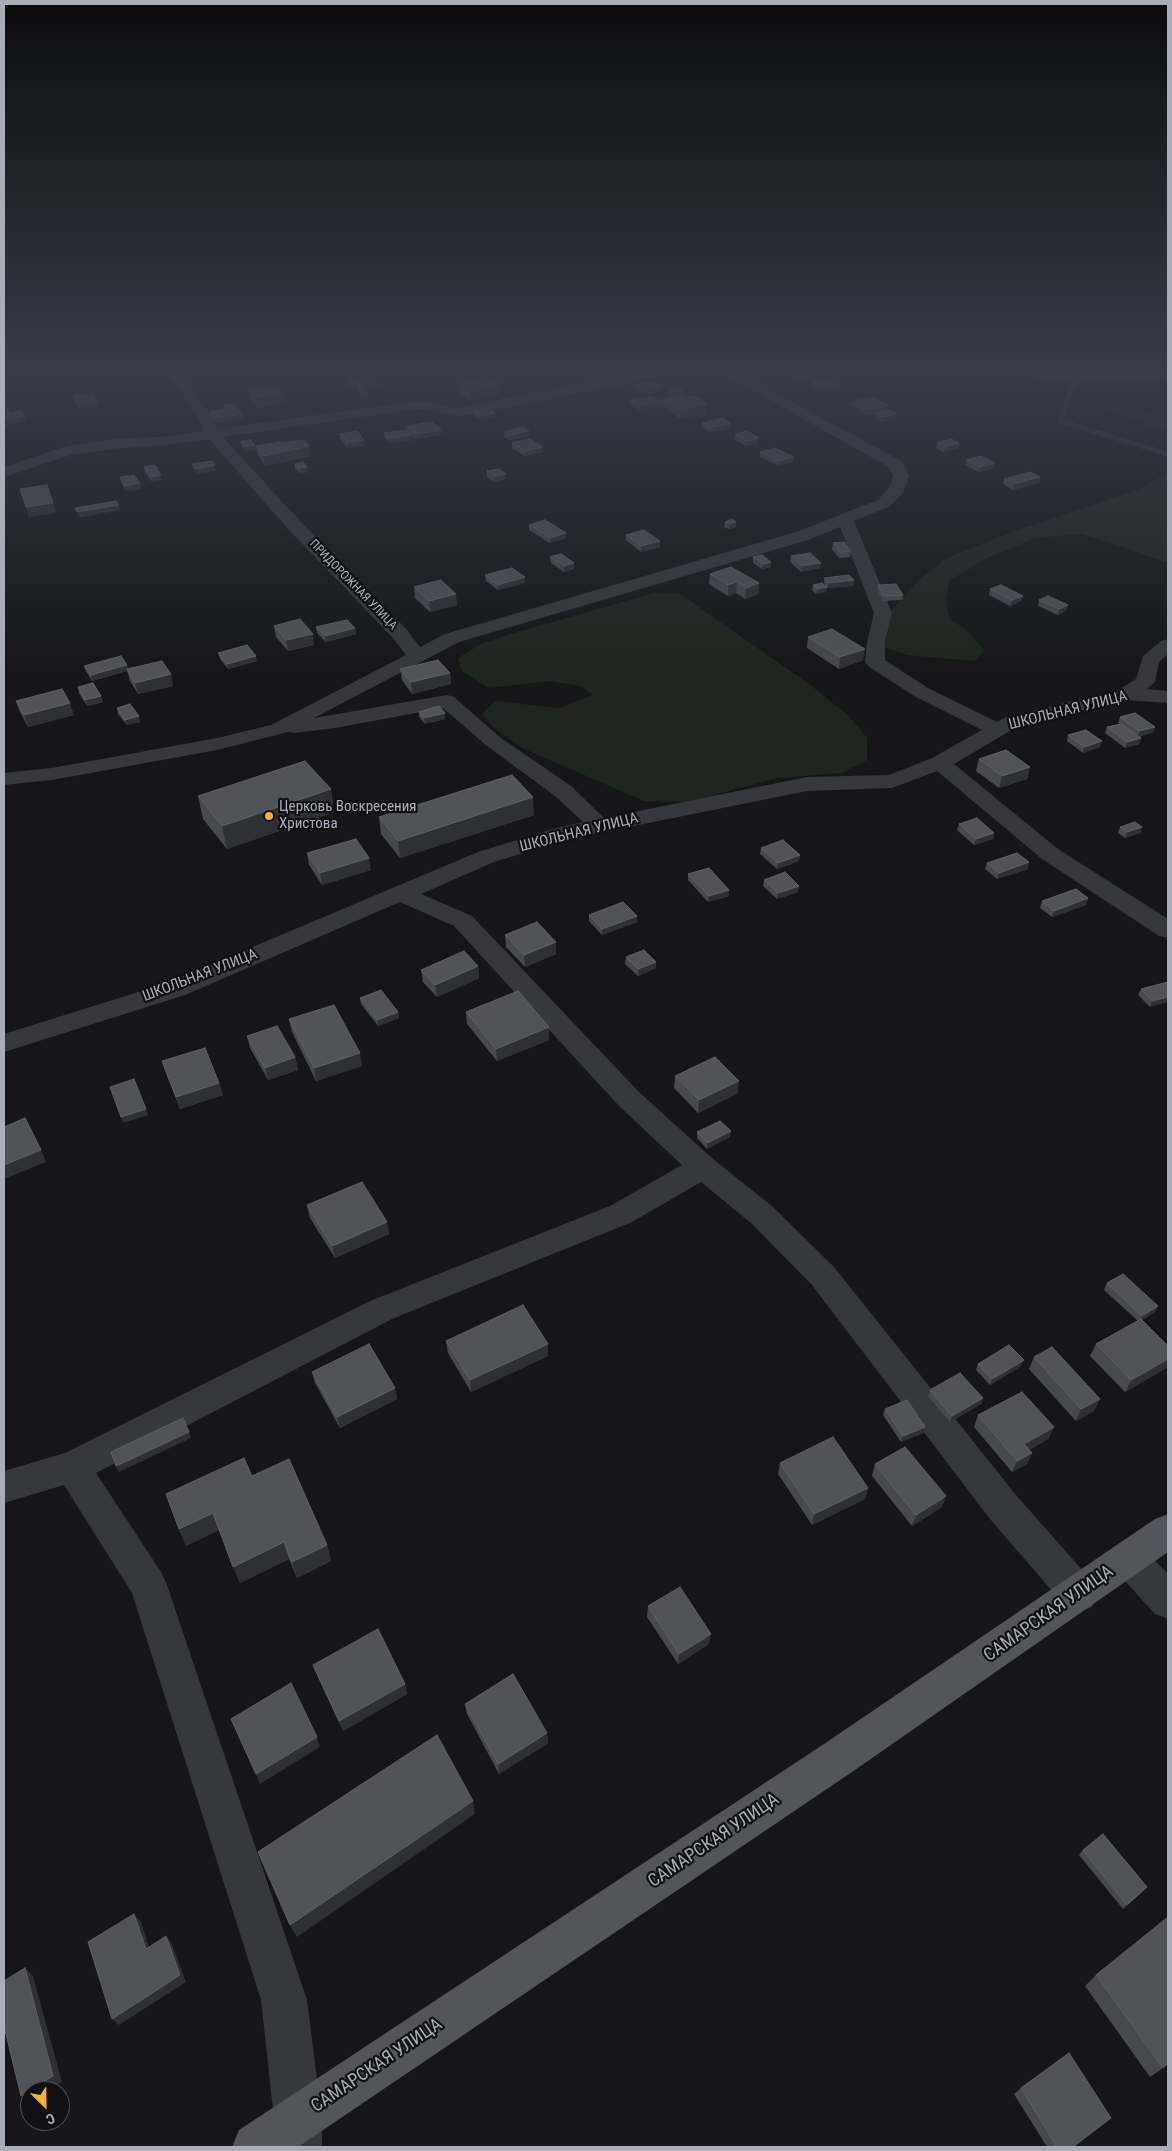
<!DOCTYPE html>
<html>
<head>
<meta charset="utf-8">
<style>
  body { margin:0 }
  #map { position:relative; width:1172px; height:2151px; overflow:hidden; background:#161618; font-family:"Roboto Condensed",sans-serif }
  canvas { display:block }
  .frame { position:absolute; inset:0; border:5px solid #a8adb8; pointer-events:none }
  .north { position:absolute; left:20px; top:2081px; width:50px; height:50px; box-sizing:border-box; background:#111113; border:1px solid #4d4f55; border-radius:50%; rotate:157deg; font-size:14px; font-weight:700; line-height:20px; text-align:center; color:#a8adb8 }
  .north::after { content:''; display:block; margin:auto; width:18px; height:22px; background:#f2b134; clip-path:polygon(50% 0,100% 100%,50% 72%,0 100%) }
</style>
</head>
<body>
<div id="map">
<canvas width="1172" height="2151"></canvas>
<div class="frame"></div>
<div class="north">С</div>
</div>
<script>
const context = document.querySelector('canvas').getContext('2d');
context.lineJoin = 'round';
function paint(path, color) { context.fillStyle = color; context.fill(path, 'evenodd'); }
const poly = rows => new Path2D(rows.map(r => 'M' + r).join(''));
function strokePath(path, color, width, dash) { context.strokeStyle = color; context.lineWidth = width; context.lineCap = dash ? 'butt' : 'round'; context.setLineDash(dash || []); context.stroke(path); }
function write(font, color, halo, rows, align = 'center') {
  context.font = font + ' "Roboto Condensed",sans-serif'; context.lineWidth = 4.5; context.setLineDash([]); context.textBaseline = 'middle'; context.strokeStyle = halo; context.fillStyle = color; for (const [text, x, y, turn = 0] of rows) {
    context.save(); context.translate(x, y); context.rotate((+turn || 0) * Math.PI / 180); context.textAlign = isNaN(turn) ? turn : align; if (halo) context.strokeText(text, 0, 0); context.fillText(text, 0, 0); context.restore();
  }
}
paint(poly([
  [1028,374,1168,374,1168,379,1039,379],
  [1120,405,1141,409,1168,420,1168,432,1101,408],
  [1168,473,1168,563,1109,542,1080,534,1035,538,985,559,949,581,946,603,949,618,970,633,984,650,976,661,907,655,885,647,892,609,921,578,945,559,1020,529,1138,490],
  [654,593,680,594,809,684,849,716,867,738,867,760,842,773,778,778,688,802,644,801,522,748,493,727,482,714,495,701,559,708,593,695,581,686,549,681,489,688,462,671,458,658,481,644,511,634]
]), '#1e261f');
strokePath(poly([
  [1077,374,1060,421,1168,454]
]), '#2c353c', 5);
paint(poly([
  [168,374,182,374,212,417,217,429,410,402,425,401,457,408,630,374,659,374,652,378,480,413,457,416,425,409,410,410,223,437,301,522,407,630,420,647,445,634,796,532,878,500,889,488,893,476,889,467,723,374,741,374,901,461,904,464,909,476,903,493,890,506,854,521,892,613,885,642,885,660,928,688,997,722,1006,717,1118,690,1136,679,1143,656,1161,641,1168,639,1168,654,1159,662,1155,682,1147,689,1168,691,1168,703,1125,700,1020,725,954,764,1058,849,1168,919,1168,938,1159,936,1042,859,937,771,892,788,807,791,569,839,494,862,421,894,472,916,639,1092,713,1159,773,1207,834,1267,1016,1495,1092,1581,1098,1594,1092,1607,1079,1612,1066,1607,990,1519,812,1285,751,1223,701,1182,632,1222,392,1319,96,1473,161,1572,167,1585,307,2000,322,2119,322,2147,274,2147,274,2119,261,2000,132,1593,64,1485,4,1503,4,1471,65,1453,370,1301,610,1206,682,1165,619,1106,454,926,400,902,185,995,4,1052,4,1034,167,983,478,852,556,828,583,822,555,796,487,746,443,708,335,728,294,733,288,732,217,750,52,780,4,785,4,773,52,768,135,753,217,738,271,725,406,655,393,638,289,530,209,439,174,444,113,449,70,455,4,477,4,467,67,446,113,439,174,436,203,431,198,417,168,374],
  [840,527,874,613,867,642,865,662,868,666,914,696,982,730,932,758,889,775,807,777,604,818,571,786,501,738,454,697,447,695,314,718,459,642,808,540,840,527],
  [1128,1540,1141,1546,1168,1574,1168,1619,1155,1614,1115,1570,1109,1558,1115,1546,1128,1540]
]), '#37383d');
paint(poly([
  [1168,1514,1168,1552,852,1772,298,2147,232,2147,239,2130,824,1744,1155,1519,1168,1514]
]), '#53555c');
paint(poly([
  [790,374,812,374,811,376,797,379,790,375],
  [348,380,378,386,365,388,367,392,368,397,361,398,357,389,353,390,349,385],
  [811,381,839,389,823,393,810,386],
  [459,383,500,394,470,400,459,393],
  [635,385,660,391,644,395,635,390],
  [249,390,284,394,285,403,258,408,250,399],
  [668,390,707,404,707,414,680,419,667,410,667,408,661,405,661,400,672,397,667,395],
  [73,396,98,401,99,406,79,409,74,401],
  [630,401,661,407,640,411,630,405],
  [852,402,888,405,887,410,868,415,851,406],
  [223,405,243,419,216,423,211,416,210,412,224,409],
  [473,410,495,413,495,417,480,420,473,415],
  [875,413,895,419,882,422,874,418],
  [702,423,731,428,710,432,702,428],
  [406,426,441,435,415,439,409,433,411,440,389,443,385,438,384,433,407,430],
  [529,431,529,436,510,440,504,437,504,432],
  [340,434,364,440,365,445,347,448,340,439],
  [735,434,758,443,745,446,734,439],
  [241,441,256,450,245,452,242,446],
  [282,443,310,456,265,466,258,455,256,446],
  [512,443,543,447,543,452,525,456,512,448],
  [937,443,959,443,958,448,944,452,936,448],
  [760,452,793,462,779,466,760,457],
  [966,460,994,468,979,472,965,465],
  [295,464,307,467,307,472,300,473,295,469],
  [144,467,162,480,152,482,145,472],
  [487,471,506,479,494,482,487,477],
  [120,477,141,489,126,491,121,482],
  [1004,479,1039,483,1013,490,1003,484],
  [725,522,736,527,729,529,724,527],
  [529,525,566,538,550,543,529,530],
  [626,535,660,547,641,552,626,540],
  [833,543,851,551,850,557,839,558,832,549],
  [791,556,820,568,801,572,790,562],
  [550,557,574,569,564,572,551,563],
  [753,557,771,562,771,567,762,569,753,563],
  [710,574,759,583,758,594,745,599,736,593,728,596,709,584],
  [485,575,525,583,498,590,486,581],
  [824,578,854,580,853,586,828,588,827,587,826,592,816,594,812,590,813,585,825,585,824,583],
  [878,585,903,595,902,600,883,601,877,590],
  [414,587,457,605,430,612,415,598],
  [990,589,1023,596,1021,601,1010,606,989,595],
  [1039,600,1067,610,1058,615,1038,606],
  [274,626,314,645,288,651,276,637],
  [316,627,355,628,356,634,326,642,317,633],
  [808,637,863,660,839,669,807,648],
  [218,653,257,661,228,669,220,659],
  [127,665,128,669,171,674,173,686,138,694,130,681,127,671,92,681,86,671,84,666],
  [400,669,450,673,451,684,412,694,402,680],
  [78,687,101,696,103,702,87,706,79,693],
  [16,701,74,715,28,727,20,712],
  [117,708,139,716,140,722,127,725,118,714],
  [419,712,445,713,445,719,425,724,419,717],
  [1120,717,1155,727,1153,732,1139,737,1141,738,1139,744,1125,748,1105,733,1107,727,1120,724,1118,723],
  [1068,735,1100,747,1083,753,1067,741],
  [979,759,1030,767,1027,779,999,788,976,771],
  [331,789,334,812,227,849,203,819,198,796],
  [534,815,400,858,381,834,379,817],
  [959,824,994,833,993,839,974,845,957,830],
  [1120,827,1142,827,1140,833,1125,838,1118,833],
  [761,848,800,855,799,861,777,869,760,854],
  [307,853,371,870,322,885,309,865],
  [987,863,1028,869,997,879,985,869],
  [688,874,729,896,708,902,688,880],
  [764,880,798,892,777,899,763,886],
  [1088,898,1086,905,1052,917,1040,908,1042,901],
  [589,915,637,922,602,935,589,921],
  [505,935,556,954,525,967,506,947],
  [626,957,656,962,656,968,638,976,625,964],
  [478,966,479,978,437,997,423,982,421,970],
  [1168,982,1150,1007,1138,995,1141,989],
  [360,998,398,1012,399,1018,378,1026,361,1004],
  [466,1012,549,1027,549,1040,497,1061,467,1024],
  [289,1019,362,1066,316,1081,292,1032],
  [247,1036,295,1057,298,1070,268,1080,250,1048],
  [162,1061,219,1083,223,1095,180,1109,166,1073],
  [675,1076,738,1093,698,1113,674,1088],
  [697,1132,730,1137,707,1149,697,1138],
  [307,1205,387,1222,389,1234,335,1258,310,1218],
  [1107,1283,1155,1312,1142,1320,1168,1346,1168,1367,1125,1392,1090,1356,1096,1344,1138,1321,1104,1290],
  [446,1341,548,1344,548,1356,471,1392,448,1353],
  [1034,1357,1094,1411,1076,1421,1029,1369],
  [978,1364,1021,1366,990,1385,976,1370],
  [312,1372,395,1388,397,1399,340,1428,315,1383],
  [930,1390,983,1398,981,1404,950,1422,928,1396],
  [885,1409,923,1433,901,1442,883,1415],
  [978,1415,1054,1427,1048,1439,1029,1450,1032,1453,1027,1464,1012,1472,974,1427],
  [780,1463,868,1488,865,1499,812,1525,778,1474],
  [875,1464,942,1507,912,1526,872,1476],
  [252,1476,327,1545,331,1561,297,1578,289,1559,240,1583,219,1530,186,1546,179,1529],
  [648,1606,709,1644,678,1664,647,1617],
  [313,1665,405,1684,407,1694,343,1731,317,1675],
  [465,1704,547,1733,548,1743,499,1774,467,1714],
  [1083,1850,1147,1887,1123,1909,1079,1855],
  [1096,1975,1163,2068,1150,2077,1085,1986],
  [1021,2088,1073,2147,1047,2147,1014,2094]
]), '#47494d');
paint(poly([
  [798,374,812,374,811,376,797,379],
  [377,382,378,386,359,389,357,386,357,389,353,390,353,385],
  [499,384,500,394,470,400,470,391],
  [840,385,839,389,823,393,824,388],
  [660,386,660,391,644,395,644,390],
  [684,391,683,396,673,398,674,393],
  [367,392,368,397,361,398,361,393],
  [284,394,285,403,258,408,257,398],
  [98,401,99,406,79,409,78,404],
  [661,402,661,407,640,411,640,406],
  [707,404,707,414,680,419,680,409],
  [888,405,887,410,868,415,868,410],
  [495,413,495,417,480,420,480,416],
  [242,414,243,419,216,423,215,418],
  [896,414,895,419,882,422,882,417],
  [25,416,26,421,4,426,4,420],
  [731,423,731,428,710,432,710,428],
  [441,430,441,435,415,439,415,434],
  [529,431,529,436,510,440,510,435],
  [411,435,411,440,389,443,389,438],
  [759,438,758,443,745,446,746,441],
  [364,440,365,445,347,448,347,443],
  [959,443,958,448,944,452,945,447],
  [255,445,256,450,245,452,244,447],
  [309,446,310,456,265,466,263,456],
  [543,447,543,452,525,456,525,451],
  [794,457,793,462,779,466,779,461],
  [995,463,994,468,979,472,980,467],
  [215,465,216,471,196,474,195,469],
  [307,467,307,472,300,473,299,468],
  [506,474,506,479,494,482,494,476],
  [161,475,162,480,152,482,151,477],
  [1040,477,1039,483,1013,490,1014,484],
  [140,483,141,489,126,491,125,486],
  [53,503,56,513,29,517,26,507],
  [119,505,120,510,78,518,77,512],
  [736,522,736,527,729,529,729,524],
  [566,533,566,538,550,543,550,538],
  [660,541,660,547,641,552,641,546],
  [771,562,771,567,762,569,763,564],
  [574,563,574,569,564,572,564,566],
  [821,563,820,568,801,572,801,566],
  [525,577,525,583,498,590,498,585],
  [854,580,853,586,828,588,828,583],
  [737,582,736,593,728,596,728,585],
  [759,583,758,594,745,599,746,588],
  [827,587,826,592,816,594,817,589],
  [456,594,457,605,430,612,429,601],
  [1023,596,1021,601,1010,606,1012,600],
  [1068,605,1067,610,1058,615,1059,609],
  [355,628,356,634,326,642,325,636],
  [313,634,314,645,288,651,286,640],
  [865,649,863,660,839,669,840,657],
  [256,656,257,661,228,669,227,664],
  [127,665,129,671,127,669,127,671,92,681,91,675],
  [450,673,451,684,412,694,411,682],
  [171,674,173,686,138,694,135,683],
  [101,696,103,702,87,706,85,700],
  [70,703,74,715,28,727,24,715],
  [445,713,445,719,425,724,424,718],
  [139,716,140,722,127,725,125,720],
  [1155,727,1153,732,1138,737,1139,731],
  [1141,738,1139,744,1125,748,1127,742],
  [1102,741,1100,747,1083,753,1084,747],
  [1030,767,1027,779,999,788,1002,776],
  [331,789,334,812,227,849,222,826],
  [533,797,534,815,400,858,398,841],
  [1142,827,1140,833,1125,838,1127,832],
  [994,833,993,839,974,845,976,839],
  [800,855,799,861,777,869,778,863],
  [369,858,371,870,322,885,320,873],
  [1029,862,1028,869,997,879,999,873],
  [799,886,798,892,777,899,778,893],
  [729,890,729,896,708,902,709,896],
  [1088,898,1086,905,1052,917,1054,911],
  [637,916,637,922,602,935,602,929],
  [556,942,556,954,525,967,524,955],
  [656,962,656,968,638,976,638,969],
  [478,966,479,978,437,997,435,985],
  [1168,997,1168,1002,1150,1007,1152,1001],
  [398,1012,399,1018,378,1026,377,1020],
  [549,1027,549,1040,497,1061,496,1049],
  [360,1053,362,1066,316,1081,314,1068],
  [295,1057,298,1070,268,1080,265,1068],
  [739,1081,738,1093,698,1113,699,1100],
  [219,1083,223,1095,180,1109,176,1097],
  [146,1109,148,1115,123,1123,121,1117],
  [731,1131,730,1137,707,1149,707,1143],
  [41,1150,46,1162,4,1179,4,1165],
  [387,1222,389,1234,335,1258,332,1246],
  [1158,1306,1155,1312,1139,1322,1142,1316],
  [548,1344,548,1356,471,1392,470,1380],
  [1168,1359,1168,1367,1125,1392,1131,1380],
  [1024,1360,1021,1366,990,1385,992,1379],
  [395,1388,397,1399,340,1428,337,1417],
  [983,1398,981,1404,950,1422,952,1416],
  [1100,1399,1094,1411,1076,1421,1081,1409],
  [925,1427,923,1433,901,1442,903,1436],
  [1054,1427,1048,1439,1020,1456,1024,1444],
  [189,1432,191,1438,119,1472,116,1466],
  [1032,1453,1027,1464,1012,1472,1017,1461],
  [868,1488,865,1499,812,1525,814,1514],
  [946,1496,942,1507,912,1526,916,1515],
  [213,1513,219,1530,186,1546,179,1529],
  [284,1542,289,1559,240,1583,233,1567],
  [327,1545,331,1561,297,1578,292,1562],
  [711,1634,709,1644,678,1664,679,1654],
  [405,1684,407,1694,343,1731,339,1721],
  [547,1733,548,1743,499,1774,498,1764],
  [317,1737,320,1747,260,1784,256,1774],
  [473,1801,475,1814,297,1937,290,1925],
  [134,1914,141,1922,152,1956,146,1949],
  [166,1936,172,1944,186,1982,119,2025,112,2019],
  [25,1968,33,1976,62,2082,47,2091,30,2091,30,2101,21,2096]
]), '#2f3033');
const building = poly([
  [373,376,377,382,353,385,348,380,373,376],
  [488,377,499,384,470,391,459,383,488,377],
  [827,378,840,385,824,388,811,381,827,378],
  [651,381,660,386,644,390,635,385,651,381],
  [276,385,284,394,257,398,249,390,276,385],
  [357,386,363,386,367,392,361,393,357,386],
  [678,388,684,391,674,393,668,390,678,388],
  [93,393,98,401,78,404,73,396,93,393],
  [683,395,686,397,667,401,667,403,661,400,683,395],
  [651,396,661,402,640,406,630,401,651,396],
  [694,396,707,404,680,409,667,401,694,396],
  [871,397,888,405,868,410,852,402,871,397],
  [234,404,242,414,215,418,210,412,226,409,223,405,234,404],
  [488,408,495,413,480,416,473,410,488,408],
  [7,409,11,413,21,411,25,416,4,420,4,410,7,409],
  [889,410,896,414,882,417,875,413,889,410],
  [723,418,731,423,710,428,702,423,723,418],
  [432,422,441,430,415,434,406,426,432,422],
  [523,427,529,431,510,435,504,432,523,427],
  [406,430,411,435,389,438,384,433,406,430],
  [357,431,364,440,347,443,340,434,357,431],
  [747,431,759,438,746,441,735,434,747,431],
  [530,439,543,447,525,451,512,443,530,439],
  [951,439,959,443,945,447,937,443,951,439],
  [251,440,255,445,244,447,241,441,251,440],
  [304,440,309,446,263,456,256,446,281,442,282,443,304,440],
  [775,448,794,457,779,461,760,452,775,448],
  [981,456,995,463,980,467,966,460,981,456],
  [212,461,215,465,195,469,192,464,212,461],
  [303,462,307,467,299,468,295,464,303,462],
  [155,465,161,475,151,477,144,467,155,465],
  [499,469,506,474,494,476,487,471,499,469],
  [1030,472,1040,477,1014,484,1004,479,1030,472],
  [134,475,140,483,125,486,120,477,134,475],
  [47,485,53,503,26,507,20,489,47,485],
  [116,501,119,505,77,512,75,508,116,501],
  [732,519,736,522,729,524,725,522,732,519],
  [545,520,566,533,550,538,529,525,545,520],
  [644,530,660,541,641,546,626,535,644,530],
  [844,542,851,551,840,552,833,543,844,542],
  [810,553,821,563,801,566,791,556,810,553],
  [561,554,574,563,564,566,550,557,561,554],
  [762,555,771,562,763,564,753,557,762,555],
  [731,567,759,583,746,588,737,582,728,585,710,574,731,567],
  [512,568,525,577,498,585,485,575,512,568],
  [849,575,854,580,828,583,824,578,849,575],
  [441,580,456,594,429,601,414,587,441,580],
  [822,583,827,587,817,589,813,585,822,583],
  [896,584,903,595,884,596,878,585,896,584],
  [1001,585,1023,596,1012,600,990,589,1001,585],
  [1048,596,1068,605,1059,609,1039,600,1048,596],
  [300,619,313,634,286,640,274,626,300,619],
  [347,620,355,628,325,636,316,627,347,620],
  [832,629,865,649,840,657,808,637,832,629],
  [247,645,256,656,227,664,218,653,247,645],
  [121,656,127,665,91,675,84,666,121,656],
  [438,660,450,673,411,682,400,669,438,660],
  [162,661,171,674,135,683,127,669,162,661],
  [93,683,101,696,85,700,78,687,93,683],
  [62,689,70,703,24,715,16,701,62,689],
  [130,704,139,716,125,720,117,708,130,704],
  [439,706,445,713,424,718,419,712,439,706],
  [1135,713,1155,727,1139,731,1120,717,1135,713],
  [1121,724,1141,738,1127,742,1107,727,1121,724],
  [1086,730,1102,741,1084,747,1068,735,1086,730],
  [1006,750,1030,767,1002,776,979,759,1006,750],
  [305,761,331,789,222,826,198,796,305,761],
  [512,775,533,797,398,841,379,817,512,775],
  [977,818,994,833,976,839,959,824,977,818],
  [1135,822,1142,827,1127,832,1120,827,1135,822],
  [356,839,369,858,320,873,307,853,356,839],
  [783,840,800,855,778,863,761,848,783,840],
  [1017,853,1029,862,999,873,987,863,1017,853],
  [709,868,729,890,709,896,688,874,709,868],
  [785,872,799,886,778,893,764,880,785,872],
  [1076,889,1088,898,1054,911,1042,901,1076,889],
  [623,902,637,916,602,929,589,915,623,902],
  [537,922,556,942,524,955,505,935,537,922],
  [644,950,656,962,638,969,626,957,644,950],
  [464,951,478,966,435,985,421,970,464,951],
  [1168,982,1168,997,1152,1001,1141,989,1168,982],
  [381,990,398,1012,377,1020,360,998,381,990],
  [518,991,549,1027,496,1049,466,1012,518,991],
  [334,1005,360,1053,314,1068,289,1019,334,1005],
  [277,1026,295,1057,265,1068,247,1036,277,1026],
  [205,1048,219,1083,176,1097,162,1061,205,1048],
  [715,1057,739,1081,699,1100,675,1076,715,1057],
  [134,1079,146,1109,121,1117,110,1087,134,1079],
  [25,1118,41,1150,4,1165,4,1127,25,1118],
  [720,1121,731,1131,707,1143,697,1132,720,1121],
  [362,1182,387,1222,332,1246,307,1205,362,1182],
  [1123,1274,1158,1306,1142,1316,1107,1283,1123,1274],
  [523,1305,548,1344,470,1380,446,1341,523,1305],
  [1141,1319,1168,1346,1168,1359,1131,1380,1096,1344,1141,1319],
  [369,1344,395,1388,337,1417,312,1372,369,1344],
  [1009,1345,1024,1360,992,1379,978,1364,1009,1345],
  [1052,1347,1100,1399,1081,1409,1034,1357,1052,1347],
  [960,1373,983,1398,952,1416,930,1390,960,1373],
  [1022,1392,1054,1427,1024,1444,1032,1453,1017,1461,978,1415,1022,1392],
  [907,1400,925,1427,903,1436,885,1409,907,1400],
  [183,1418,189,1432,116,1466,111,1452,183,1418],
  [833,1437,868,1488,814,1514,780,1463,833,1437],
  [905,1447,946,1496,916,1515,875,1464,905,1447],
  [244,1458,252,1476,289,1459,327,1545,292,1562,284,1542,233,1567,213,1513,179,1529,166,1494,244,1458],
  [680,1587,711,1634,679,1654,648,1606,680,1587],
  [378,1629,405,1684,339,1721,313,1665,378,1629],
  [513,1674,547,1733,498,1764,465,1704,513,1674],
  [291,1683,317,1737,256,1774,231,1719,291,1683],
  [437,1735,473,1801,290,1925,258,1852,437,1735],
  [1103,1834,1147,1887,1127,1905,1083,1850,1103,1834],
  [134,1914,146,1949,166,1936,180,1975,112,2019,88,1942,134,1914],
  [1168,1917,1168,2063,1163,2068,1096,1975,1168,1917],
  [25,1968,53,2076,21,2096,4,2026,4,1981,25,1968],
  [1069,2053,1111,2118,1073,2147,1057,2147,1021,2088,1069,2053]
]);
paint(building, '#525359');
strokePath(building, '#5f6168', 1);
const sky = context.createLinearGradient(0, 0, 0, 675);
sky.addColorStop(0, '#0c0c0d');
sky.addColorStop(0.55, '#363c48');
sky.addColorStop(1, '#363c4800');
context.fillStyle = sky;
context.fillRect(0, 0, 1172, 675);
for (const [x, y, r, color] of [
  [269,816,5,"#f2b134"]
]) { const dot = new Path2D(); dot.arc(x, y, r, 0, 2 * Math.PI); context.fillStyle = color; context.fill(dot); strokePath(dot, '#111113', 2); }
write('12px', '#a8adb8', '#111113', [
  ["ПРИДОРОЖНАЯ УЛИЦА",353,585,46]
]);
write('15px', '#a8adb8', '#111113', [
  ["ШКОЛЬНАЯ УЛИЦА",1068,711,-14],
  ["ШКОЛЬНАЯ УЛИЦА",579,833,-14],
  ["ШКОЛЬНАЯ УЛИЦА",200,976,-21]
]);
write('15px', '#a8adb8', '#111113', [
  ["Церковь Воскресения",279,807],
  ["Христова",279,824]
], 'left');
write('18px', '#a8adb8', '#111113', [
  ["САМАРСКАЯ УЛИЦА",1049,1614,-35],
  ["САМАРСКАЯ УЛИЦА",714,1841,-34],
  ["САМАРСКАЯ УЛИЦА",377,2066,-34]
]);
</script>
</body>
</html>
